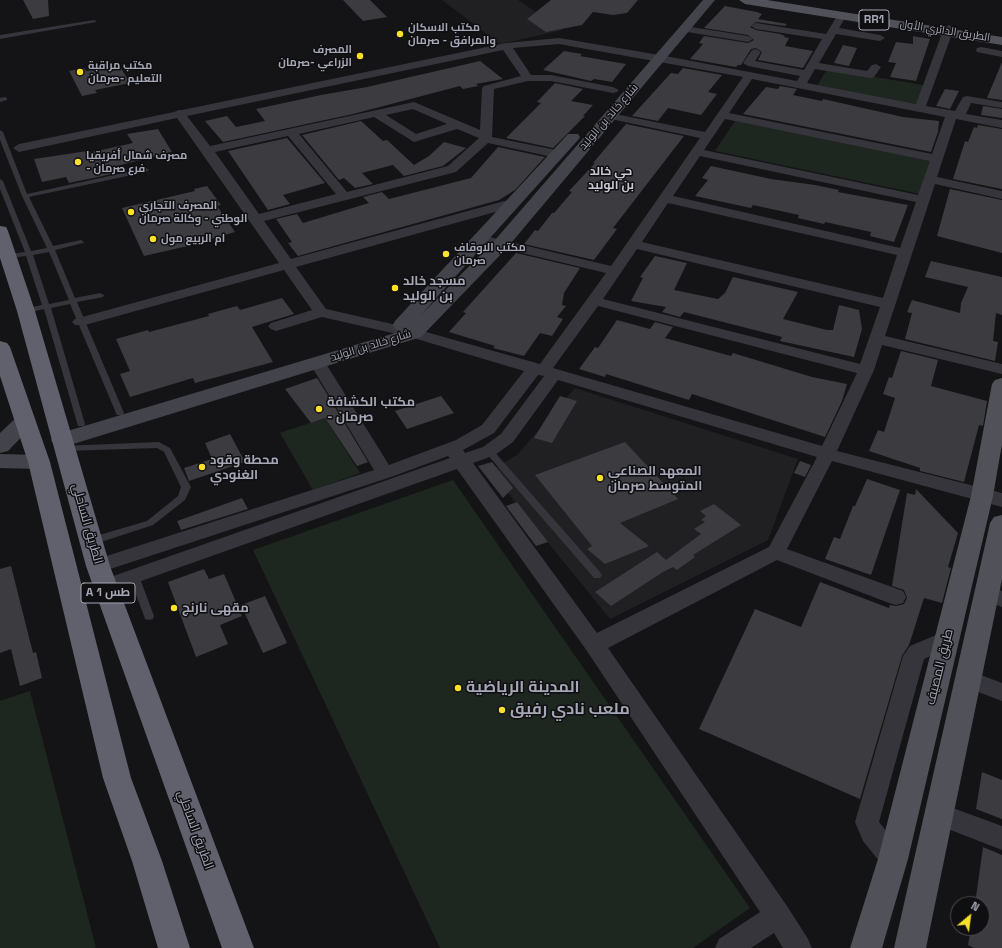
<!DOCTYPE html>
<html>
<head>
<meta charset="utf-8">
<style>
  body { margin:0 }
  #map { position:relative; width:1002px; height:948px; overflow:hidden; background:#141416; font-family:"Space Grotesk",sans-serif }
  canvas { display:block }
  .north { position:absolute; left:950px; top:896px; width:40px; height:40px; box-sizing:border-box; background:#0f0f11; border:1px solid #4b4b53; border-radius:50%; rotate:29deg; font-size:11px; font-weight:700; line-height:16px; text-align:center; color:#a5a6b6 }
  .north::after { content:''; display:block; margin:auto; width:14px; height:18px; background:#f8e229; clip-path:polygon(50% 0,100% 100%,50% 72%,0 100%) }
</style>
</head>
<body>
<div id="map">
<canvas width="1002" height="948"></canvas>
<div class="north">N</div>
</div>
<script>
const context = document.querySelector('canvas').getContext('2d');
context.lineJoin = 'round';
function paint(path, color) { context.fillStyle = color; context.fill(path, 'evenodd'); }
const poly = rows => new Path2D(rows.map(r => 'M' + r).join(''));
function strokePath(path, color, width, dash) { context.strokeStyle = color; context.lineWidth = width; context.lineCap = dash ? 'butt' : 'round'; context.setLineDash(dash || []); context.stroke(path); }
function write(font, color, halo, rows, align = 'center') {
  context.font = font + ' "Space Grotesk",Cairo,sans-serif'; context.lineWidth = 3; context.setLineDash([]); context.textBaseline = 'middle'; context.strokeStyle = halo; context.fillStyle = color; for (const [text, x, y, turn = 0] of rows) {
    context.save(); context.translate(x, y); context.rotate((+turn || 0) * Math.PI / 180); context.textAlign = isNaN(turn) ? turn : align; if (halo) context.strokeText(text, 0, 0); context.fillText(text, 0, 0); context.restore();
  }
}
paint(poly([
  [442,0,518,0,563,30,500,44],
  [575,388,798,459,768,540,610,619,490,471,517,455]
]), '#202023');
paint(poly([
  [827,69,929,86,922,105,817,86],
  [735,121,937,161,925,195,715,151],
  [325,418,360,473,313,490,280,433],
  [453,480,750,908,693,948,440,948,253,550],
  [30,691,96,948,0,948,0,701]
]), '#1e2620');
paint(poly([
  [23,0,48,0,49,16,33,19],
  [343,0,370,0,387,17,363,21],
  [551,0,638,0,627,13,613,15,593,12,582,25,546,32,527,19],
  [725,6,757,12,762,14,758,19,787,24,785,26,756,22,750,27,756,30,780,34,785,36,784,37,789,38,785,46,813,51,803,68,758,60,762,52,756,48,751,49,741,65,738,65,736,67,690,59,703,44,699,43,704,36,748,43,754,40,748,35,704,28],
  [913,36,930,39,916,81,890,77,896,63,888,62,896,42,913,44],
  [843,45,857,48,849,66,834,63],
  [564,51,582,54,580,56,626,64,612,82,594,79,591,81,543,70],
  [480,61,503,79,476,84,478,86,463,89,460,86,353,114,223,142,205,121,227,116,236,127,265,121,256,109,321,95,367,87],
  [1002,62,1002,100,987,98],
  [119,65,130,83,95,90,97,93,82,96,69,71,84,68,86,71],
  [683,68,722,75,708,92,717,94,701,115,668,108,658,121,632,116,671,73,678,74],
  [555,83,583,89,571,101,593,105,583,116,585,116,553,148,506,138,541,103,537,102],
  [780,86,797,89,793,95,822,101,823,99,903,117,939,121,938,132,931,152,743,114,766,87,778,89],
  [945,89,959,91,950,109,936,106],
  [983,106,1002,109,1002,118,981,115],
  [361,121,383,141,387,140,414,165,429,156,444,142,466,148,443,166,404,176,393,165,362,173,373,184,355,188,344,178,339,180,302,135],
  [626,124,684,136,613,228,617,229,594,260,524,244,535,230,538,231,552,213,554,213,572,192,569,191,595,163,593,163],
  [978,125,1002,129,1002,189,953,179,965,141,968,142,974,127,977,128],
  [158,129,172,152,109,168,112,174,69,183,66,177,42,182,34,159,87,151,88,153,133,143,127,134],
  [287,138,325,183,283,195,290,204,268,210,228,151],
  [498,147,545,157,515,190,499,200,298,256,288,243,292,242,276,219,297,214,303,223,369,203,363,197,382,192,389,199,471,178],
  [711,166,771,179,815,185,839,190,838,192,908,205,894,242,870,236,871,232,825,222,824,224,798,218,799,215,753,205,751,208,695,196,708,180,702,178],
  [207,186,221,205,217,206,235,232,200,242,201,243,144,256,122,208,195,191,194,189],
  [950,189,1002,200,1002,253,937,236],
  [516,253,580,268,564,293,562,305,566,306,557,317,563,319,552,336,540,333,524,356,493,348,495,346,449,332,466,313,463,312],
  [655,256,687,263,674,290,718,299,725,293,733,277,798,292,783,319,827,330,833,330,839,305,859,310,862,329,854,357,780,341,782,337,684,312,680,317,662,312,666,307,631,301,643,278,640,277],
  [931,261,1002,277,1002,315,996,313,993,341,998,342,995,361,905,339,912,313,907,312,912,300,960,313,961,303,968,287,925,277],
  [282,298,294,314,252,327,273,362,195,383,193,378,130,397,120,374,130,371,116,339,148,330,149,332,209,316,208,314,237,306,240,310],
  [617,320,650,329,655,322,673,327,665,338,731,356,733,353,812,377,847,384,842,401,825,437,692,394,689,400,606,374,605,377,579,369,595,347,598,348],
  [901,351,938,360,931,386,987,401,983,426,979,425,964,482,920,471,920,468,869,451,878,430,884,432,895,398,883,394,889,377,892,378],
  [317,378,324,389,368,462,357,466,325,418,311,423,285,389],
  [441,396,454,413,407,429,395,411],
  [560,396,577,401,552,443,534,438],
  [230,434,245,462,189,481,184,468,212,459,205,443],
  [625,442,678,499,620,523,649,546,605,564,587,549,592,546,535,475],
  [800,461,811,465,805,477,794,473],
  [492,462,513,488,503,498,478,466],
  [867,479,900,490,871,575,825,559,834,537,840,539,853,506,855,506],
  [916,489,958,533,948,567,951,568,942,603,924,598,909,645,902,656,860,799,699,729,755,609,801,627,820,582,889,608,890,605,896,606,904,604,907,598,904,590,892,586,907,493,915,495],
  [242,498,248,509,181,530,177,521],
  [517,502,548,542,536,546,506,506],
  [714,504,741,525,693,555,695,557,677,570,673,567,663,572,611,606,595,592,657,552,666,560,701,534,694,529,705,522,701,520,706,516,700,511],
  [11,566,33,653,36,652,42,678,20,686,11,649,0,653,0,569],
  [204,569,209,579,224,574,242,616,220,625,228,644,196,657,168,582],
  [265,596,287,643,263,653,241,605],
  [982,772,1002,780,1002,819,976,809],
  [983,847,1002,855,1002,948,974,948,968,945,971,928,982,928,982,904,975,904]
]), '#3b3b40');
paint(poly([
  [94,20,96,21,96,22,0,39,0,35,94,20],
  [5,97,7,98,7,100,0,102,0,98,5,97],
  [0,130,3,132,27,194,146,168,149,170,146,172,29,197,53,246,81,240,84,242,83,243,55,250,75,298,100,293,104,295,103,297,77,302,124,413,123,415,117,415,116,413,70,304,51,308,85,424,84,426,78,426,44,309,26,313,22,311,23,309,42,305,26,256,9,258,5,256,9,254,25,252,0,189,0,179,3,181,31,251,47,248,22,196,0,140,0,130],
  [49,252,69,300,49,304,33,255,49,252],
  [159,442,170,448,191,487,185,500,153,525,92,545,89,544,87,541,89,538,147,521,178,496,181,487,164,452,157,448,65,451,62,450,61,448,62,446,159,442],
  [489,448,492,449,600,572,602,575,600,578,594,578,486,453,485,451,486,449,489,448],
  [134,572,138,573,139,576,154,616,153,619,149,620,145,619,144,616,129,576,130,573,134,572]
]), '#35353b');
paint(poly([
  [842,12,847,15,839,28,880,35,885,38,880,41,836,34,819,63,867,71,872,65,876,64,881,67,874,77,870,78,815,69,807,83,916,104,944,28,949,25,954,28,926,106,955,111,963,97,967,96,1002,102,1002,108,971,103,966,114,1002,120,1002,128,956,119,937,177,1002,191,1002,199,935,184,885,336,1002,364,1002,374,882,345,874,370,837,451,1002,493,1002,507,832,461,787,549,903,591,906,597,903,603,896,605,889,603,777,560,608,648,787,906,808,939,812,948,783,948,774,933,751,948,715,948,719,939,760,912,587,651,457,469,113,591,106,594,99,591,96,586,99,581,450,458,448,456,391,477,98,573,91,571,88,566,91,561,374,470,309,362,311,359,317,357,323,359,389,465,456,440,482,425,524,371,410,337,322,317,276,331,271,329,268,326,271,323,312,310,284,270,85,325,75,325,72,322,75,319,279,263,177,118,19,152,13,148,19,144,174,112,179,110,182,110,506,43,559,38,660,55,797,81,800,76,748,66,743,63,752,50,756,49,761,52,755,61,804,70,822,39,756,29,751,26,756,23,826,34,839,13,842,12],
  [559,44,743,77,705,132,610,113,606,114,604,116,606,118,700,138,611,266,481,235,476,236,474,239,476,242,606,273,540,364,419,330,326,309,296,267,517,206,519,203,517,200,512,199,291,259,264,221,456,172,488,143,557,158,561,157,563,154,561,151,492,137,494,89,528,81,551,81,613,93,617,92,619,90,613,87,551,75,531,75,513,48,559,44],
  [503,50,521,76,484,86,482,88,480,130,414,102,210,146,187,116,503,50],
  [752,79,945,117,932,154,729,113,752,79],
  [413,109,447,124,416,134,386,115,413,109],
  [374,117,414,142,457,129,479,138,448,166,347,192,299,134,374,117],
  [725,119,930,161,918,195,704,150,725,119],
  [288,136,336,194,259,214,215,152,288,136],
  [700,156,916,202,900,248,673,196,700,156],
  [668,203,897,255,883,298,642,242,668,203],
  [637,249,880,307,860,364,603,299,637,249],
  [598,306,857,373,822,446,553,368,598,306],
  [538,375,544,376,501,434,483,447,465,453,463,450,494,433,538,375],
  [558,380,817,457,769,547,597,633,473,463,495,455,513,442,558,380],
  [685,26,748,36,753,39,748,42,681,31,680,29,685,26],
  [981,47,1002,51,1002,57,977,52,976,50,977,48,981,47],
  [987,585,1002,591,1002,607,980,599,977,593,980,587,987,585],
  [948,630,955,632,958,638,955,644,924,659,879,822,902,851,905,859,902,867,893,871,884,867,863,841,855,822,903,656,910,646,948,630],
  [968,670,1002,683,1002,701,960,685,957,679,960,673,968,670],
  [939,803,1002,826,1002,850,930,822,927,814,930,806,939,803]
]), '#35353b');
paint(poly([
  [703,0,715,0,507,248,421,337,70,445,62,447,54,445,51,440,54,435,402,331,395,329,393,325,395,321,568,134,578,134,580,137,578,140,421,315,495,240,703,0],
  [25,414,32,416,35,421,32,426,8,451,0,453,0,433,18,416,25,414],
  [0,454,39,455,47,457,50,462,47,467,39,469,0,468,0,454]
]), '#43434b');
paint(poly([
  [739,0,767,0,1002,37,1002,45,745,4,739,0],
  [1002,378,1002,444,993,496,908,859,882,948,850,948,878,859,971,496,992,384,995,380,1002,378],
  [1002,515,1002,579,926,948,894,948,990,523,994,517,1002,515]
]), '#51515a');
paint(poly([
  [0,226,6,227,8,231,35,311,110,566,254,948,222,948,86,566,17,311,0,258,0,226],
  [0,341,7,343,10,347,50,462,131,778,162,861,190,948,158,948,132,861,103,778,28,462,0,376,0,341]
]), '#60616c');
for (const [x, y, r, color] of [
  [400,34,4,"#f8e229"],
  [360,56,4,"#f8e229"],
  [80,72,4,"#f8e229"],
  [78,162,4,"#f8e229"],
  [131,212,4,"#f8e229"],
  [153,239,4,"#f8e229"],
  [446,254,4,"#f8e229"],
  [395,288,4,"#f8e229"],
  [319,409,4,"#f8e229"],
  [202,467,4,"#f8e229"],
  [600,478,4,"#f8e229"],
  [174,608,4,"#f8e229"],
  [458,688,4,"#f8e229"],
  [502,710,4,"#f8e229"]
]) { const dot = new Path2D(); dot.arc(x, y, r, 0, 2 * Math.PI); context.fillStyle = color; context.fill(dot); strokePath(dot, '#0f0f11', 1.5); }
write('bold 11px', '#a5a6b6', '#0f0f11', [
  ["مكتب الاسكان",408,28],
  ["والمرافق - صرمان",408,41],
  ["المصرف",352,50,"right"],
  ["الزراعي -صرمان",352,63,"right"],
  ["مكتب مراقبة",88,66],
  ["التعليم -صرمان",88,79],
  ["مصرف شمال أفريقيا",86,156],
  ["- فرع صرمان",86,169],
  ["المصرف التجاري",139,206],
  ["الوطني - وكالة صرمان",139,219],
  ["ام الربيع مول",161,239],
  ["مكتب الاوقاف",454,248],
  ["صرمان",454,261]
], 'left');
write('11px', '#a5a6b6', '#0f0f11', [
  ["الطريق الدائري الأول",945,31,9],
  ["شارع خالد بن الوليد",609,117,-49],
  ["شارع خالد بن الوليد",371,346,-17]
]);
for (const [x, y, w] of [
  [874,20,30],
  [108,593,54]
]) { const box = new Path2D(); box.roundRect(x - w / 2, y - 10, w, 20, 3); context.fillStyle = '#0f0f11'; context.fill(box); strokePath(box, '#a5a6b6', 1); }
write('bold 12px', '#a5a6b6', null, [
  ["RR1",874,20],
  ["A 1 طس",108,593]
]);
write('bold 12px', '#c6c7d2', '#0f0f11', [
  ["حي خالد",611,172],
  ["بن الوليد",611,186]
]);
write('bold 13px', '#a5a6b6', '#0f0f11', [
  ["مسجد خالد",403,281],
  ["بن الوليد",403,296],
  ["مكتب الكشافة",327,402],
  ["- صرمان",327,417],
  ["محطة وقود",210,460],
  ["الغنودي",210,475],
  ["المعهد الصناعي",608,471],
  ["المتوسط صرمان",608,486],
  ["مقهى نارنج",182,608]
], 'left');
write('13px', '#a5a6b6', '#0f0f11', [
  ["الطريق الساحلي",87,524,74],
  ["طريق المصيف",940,667,-76],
  ["الطريق الساحلي",195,830,70]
]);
write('bold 16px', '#a5a6b6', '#0f0f11', [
  ["المدينة الرياضية",466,688],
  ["ملعب نادي رفيق",510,710]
], 'left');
</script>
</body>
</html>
